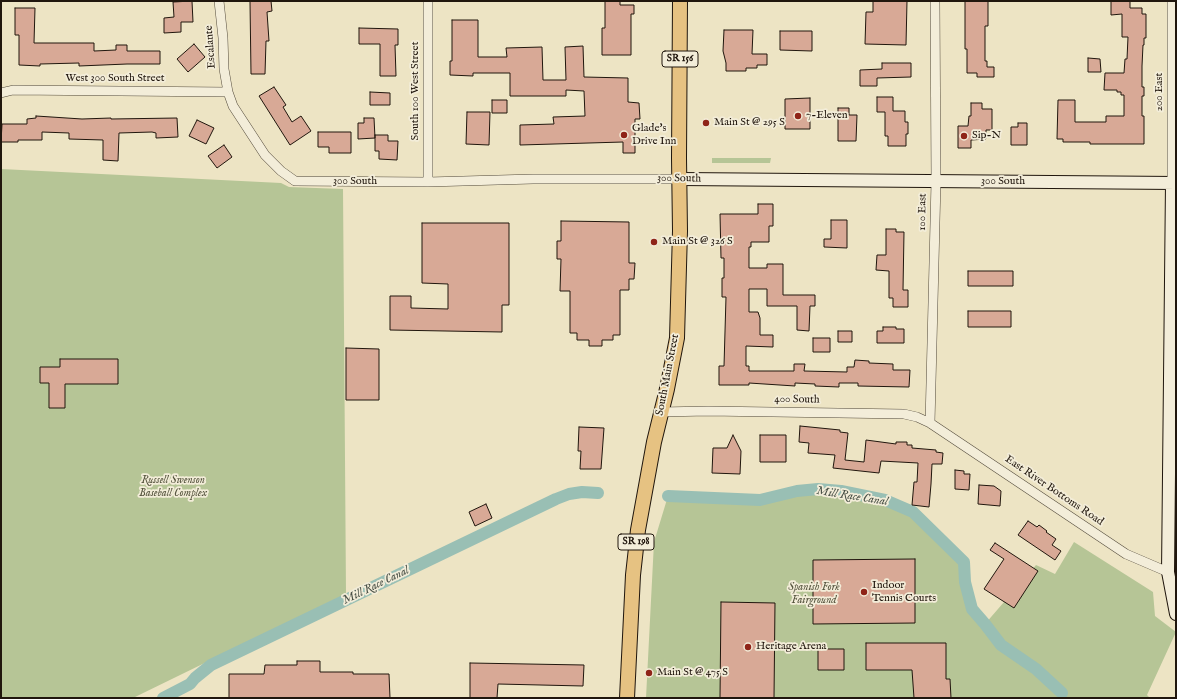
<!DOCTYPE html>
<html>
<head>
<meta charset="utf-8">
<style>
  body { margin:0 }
  #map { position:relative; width:1177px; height:699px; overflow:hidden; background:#ede4c4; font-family:"IM FELL English",serif }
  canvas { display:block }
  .frame { position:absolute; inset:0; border:2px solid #20160d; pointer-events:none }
</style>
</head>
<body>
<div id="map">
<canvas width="1177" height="699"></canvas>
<div class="frame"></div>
</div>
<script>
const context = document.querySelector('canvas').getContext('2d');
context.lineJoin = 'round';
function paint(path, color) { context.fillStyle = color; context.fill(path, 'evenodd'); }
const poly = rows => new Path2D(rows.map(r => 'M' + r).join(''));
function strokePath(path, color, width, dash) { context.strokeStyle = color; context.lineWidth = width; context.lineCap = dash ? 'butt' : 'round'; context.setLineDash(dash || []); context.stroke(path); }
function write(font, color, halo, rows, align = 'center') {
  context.font = font + ' "IM FELL English",serif'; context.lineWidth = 3.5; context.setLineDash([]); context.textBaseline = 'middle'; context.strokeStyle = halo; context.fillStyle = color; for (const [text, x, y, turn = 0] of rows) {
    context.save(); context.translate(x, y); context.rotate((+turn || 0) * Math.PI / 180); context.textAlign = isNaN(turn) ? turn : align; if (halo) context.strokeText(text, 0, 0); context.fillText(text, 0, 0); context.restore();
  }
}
paint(poly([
  [712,158,771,158,770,163,712,163],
  [1,169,281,183,289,187,343,189,346,594,133,698,1,698],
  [818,489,841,491,885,500,913,512,964,562,965,582,972,609,985,624,1036,565,1055,574,1074,542,1153,592,1155,616,1176,632,1147,695,1150,698,646,698,654,542,668,496,760,500,797,491]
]), '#b6c596');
strokePath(poly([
  [668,496,760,500,797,491,818,489,841,491,885,500,913,512,964,562,965,582,972,609,985,624,1001,645,1036,669,1062,693],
  [163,698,190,684,195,678,211,665,556,499,569,494,582,492,598,493]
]), '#99bfb4', 12);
const building = poly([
  [192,1,193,22,181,22,181,32,164,33,164,18,174,17,173,2,192,1],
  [250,1,271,1,272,11,267,12,269,41,266,41,265,74,251,74,250,1],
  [605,1,620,1,620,5,634,5,634,14,631,14,631,55,602,55,602,28,605,28,605,1],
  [873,1,907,1,906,45,865,44,866,12,873,12,873,1],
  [965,1,988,1,988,26,985,26,985,61,987,61,987,67,994,67,994,77,977,77,977,73,967,73,967,49,965,49,965,1],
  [1111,1,1130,1,1130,8,1142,8,1142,14,1146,14,1146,38,1144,38,1144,45,1143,45,1142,66,1142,87,1144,87,1144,96,1142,96,1142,116,1144,116,1144,144,1090,144,1090,142,1063,142,1063,139,1057,139,1058,100,1075,100,1075,122,1106,122,1106,116,1124,116,1124,95,1121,95,1121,92,1117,92,1117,90,1104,90,1105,73,1124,73,1125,59,1127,59,1128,37,1122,37,1122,14,1111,15,1111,1],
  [15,8,35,8,34,43,94,43,94,51,116,50,116,45,127,45,127,51,160,51,160,64,127,64,79,66,79,63,40,64,40,66,19,65,19,35,15,35,15,8],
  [452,20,478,20,478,57,507,57,506,48,542,47,543,80,566,80,565,47,583,46,584,77,628,78,628,102,639,103,640,119,635,119,635,153,623,153,623,142,520,145,520,125,554,124,553,117,585,116,584,91,566,90,566,96,510,96,510,73,473,73,473,76,450,75,450,61,452,61,452,20],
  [359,28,398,29,398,45,395,45,396,76,380,76,380,44,359,44,359,28],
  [724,30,753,30,752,54,767,54,767,65,757,65,757,68,746,68,746,71,726,71,726,63,723,51,724,30],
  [780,31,812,31,812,51,780,50,780,31],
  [194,44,205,57,188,72,177,59,194,44],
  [1088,58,1100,59,1101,72,1088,72,1088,58],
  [882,63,911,63,911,77,877,78,877,86,860,86,860,70,882,69,882,63],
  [274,87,286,105,283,107,292,122,301,116,311,131,290,145,259,96,274,87],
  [370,92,390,93,390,105,370,105,370,92],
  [877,97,893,97,893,111,905,111,905,122,908,122,908,134,906,134,906,146,888,146,888,136,885,136,885,112,877,112,877,97],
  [810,98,810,129,785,129,785,99,810,98],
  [492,100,507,100,507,113,492,113,492,100],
  [971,103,982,103,982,109,992,109,992,130,986,130,986,139,971,140,971,148,958,148,958,126,968,126,969,116,971,116,971,103],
  [838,108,849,108,849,115,857,115,856,141,838,141,838,108],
  [467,112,490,112,489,145,466,144,467,112],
  [36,116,82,119,111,118,111,119,177,118,178,137,156,138,156,133,152,132,119,133,118,161,103,160,103,140,69,139,69,133,42,132,42,140,18,140,18,142,1,142,2,124,27,124,27,119,36,118,36,116],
  [364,118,374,118,375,138,358,139,358,123,364,123,364,118],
  [197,120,214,128,206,144,189,136,197,120],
  [1018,123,1027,123,1027,145,1011,145,1011,127,1018,127,1018,123],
  [318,132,351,132,351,153,329,153,329,147,318,147,318,132],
  [375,135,388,135,388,141,398,141,397,160,379,159,379,151,375,151,375,135],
  [224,145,232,157,217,168,208,156,224,145],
  [758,204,773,204,773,226,769,226,769,242,751,242,751,247,749,247,749,268,767,268,767,264,783,264,783,295,815,295,815,306,810,306,809,331,797,330,797,306,767,306,767,289,749,289,749,312,758,312,760,318,760,335,773,335,773,347,746,346,746,366,749,366,749,371,794,371,794,364,805,364,804,371,847,372,847,367,854,367,855,360,869,361,869,363,893,364,893,370,910,370,909,387,858,386,858,383,839,383,839,387,815,386,815,384,795,383,795,386,749,383,749,385,719,385,719,366,724,366,726,297,722,297,722,278,724,278,724,258,721,258,720,214,758,214,758,204],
  [831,220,847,220,847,248,824,247,824,239,831,239,831,220],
  [561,221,629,222,629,263,635,263,634,279,629,279,629,290,620,290,620,335,613,335,613,340,602,340,602,346,589,346,589,340,577,340,577,333,570,333,570,291,560,291,561,259,557,259,557,241,561,241,561,221],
  [422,223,509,223,509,305,502,305,502,332,390,330,390,296,411,296,411,308,448,309,448,284,422,283,422,223],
  [886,229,896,229,896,232,904,232,903,290,908,290,908,307,893,307,893,298,889,298,889,271,876,270,877,255,886,255,886,229],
  [968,271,1013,271,1013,286,968,286,968,271],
  [968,311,1011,311,1011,327,968,327,968,311],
  [883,327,896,327,896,329,904,329,904,343,877,343,877,331,883,331,883,327],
  [838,331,852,331,852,342,838,342,838,331],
  [813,338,830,338,830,352,813,352,813,338],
  [346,348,379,349,379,400,346,400,346,348],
  [60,359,118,359,118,384,65,384,65,408,49,408,49,383,40,383,40,367,60,367,60,359],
  [800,426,840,430,840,432,848,433,845,460,864,462,866,440,896,444,896,442,907,442,907,445,912,445,912,448,936,450,936,452,943,453,942,464,932,464,931,484,929,507,912,505,914,482,917,482,918,463,881,461,879,473,833,468,835,455,808,453,809,443,799,442,800,426],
  [579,427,604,428,601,469,580,469,581,451,578,451,579,427],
  [733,435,741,451,740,474,712,473,713,448,727,448,733,435],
  [760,435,786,435,786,462,760,462,760,435],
  [955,470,964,471,964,474,970,474,969,490,955,489,955,470],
  [979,485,994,486,1001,491,1000,506,978,504,979,485],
  [486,504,492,518,475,526,469,512,486,504],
  [1028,521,1037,527,1039,525,1047,531,1046,532,1056,539,1052,545,1061,551,1055,560,1018,535,1028,521],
  [995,543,1038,571,1014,608,984,589,1004,559,990,550,995,543],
  [915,559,915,623,813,624,813,560,915,559],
  [721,602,775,603,774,698,720,698,721,602],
  [866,643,946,643,946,679,950,679,951,698,914,698,912,670,866,670,866,643],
  [818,649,844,649,844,670,818,670,818,649],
  [297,661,320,661,320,672,353,672,353,674,389,674,390,698,229,698,229,674,264,674,265,665,297,665,297,661],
  [470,663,584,665,583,686,498,684,497,698,470,698,470,663]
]);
paint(building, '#d8a996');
strokePath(building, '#20160d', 1);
const street = poly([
  [219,1,223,38,224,69,228,92,233,106,265,155,281,171,295,181,428,182,533,179,680,179],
  [1,93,13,90,228,92],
  [428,182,428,1],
  [1172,183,1172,1],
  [661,412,708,411,904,414,917,417,930,423,1126,554,1168,572],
  [930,423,936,182,935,1]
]);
const secondary = poly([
  [680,179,1176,183],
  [1172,183,1168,572,1176,614]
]);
const primary = poly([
  [627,698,633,575,638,530,654,442,667,389,677,338,680,231,679,158,680,1]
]);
strokePath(street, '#534a3b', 10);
strokePath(secondary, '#20160d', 14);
strokePath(primary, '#20160d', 16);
strokePath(street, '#f3edd9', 9);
strokePath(secondary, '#f3edd9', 12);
strokePath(primary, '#e6c282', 14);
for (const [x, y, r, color] of [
  [798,116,4,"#8f2418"],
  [706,123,4,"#8f2418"],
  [624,135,4,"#8f2418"],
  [964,136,4,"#8f2418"],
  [654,242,4,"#8f2418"],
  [864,592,4,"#8f2418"],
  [748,647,4,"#8f2418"],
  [649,673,4,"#8f2418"]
]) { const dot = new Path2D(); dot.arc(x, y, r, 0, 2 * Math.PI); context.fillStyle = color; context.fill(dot); strokePath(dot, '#f3edd9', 1.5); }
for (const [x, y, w] of [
  [680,59,36],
  [636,542,36]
]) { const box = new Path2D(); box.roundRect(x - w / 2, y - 8, w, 16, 3); context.fillStyle = '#f3edd9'; context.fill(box); strokePath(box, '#20160d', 1); }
write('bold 10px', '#20160d', null, [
  ["SR 156",680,59],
  ["SR 198",636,542]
]);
write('11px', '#20160d', '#f3edd9', [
  ["Escalante",211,47,-94],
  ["West 300 South Street",115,79],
  ["South 100 West Street",416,91,-90],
  ["200 East",1160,92,-90],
  ["300 South",679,179,1],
  ["300 South",355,182],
  ["300 South",1003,182],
  ["100 East",923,212,-89],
  ["South Main Street",668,375,-79],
  ["400 South",797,400,1],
  ["East River Bottoms Road",1054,491,34]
]);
write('11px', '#20160d', '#f3edd9', [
  ["7-Eleven",806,116],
  ["Main St @ 295 S",714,123],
  ["Glade's",632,129],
  ["Drive Inn",632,142],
  ["Sip-N",972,136],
  ["Main St @ 326 S",662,242],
  ["Indoor",872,586],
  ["Tennis Courts",872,599],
  ["Heritage Arena",756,647],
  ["Main St @ 475 S",657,673]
], 'left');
write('italic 11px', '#54533d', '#f3edd9', [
  ["Russell Swenson",173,481],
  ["Baseball Complex",173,494],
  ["Spanish Fork",814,588],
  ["Fairground",814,601]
]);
write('italic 12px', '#4a5147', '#f3edd9', [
  ["Mill Race Canal",852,497,9],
  ["Mill Race Canal",376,586,-26]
]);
</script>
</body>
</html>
